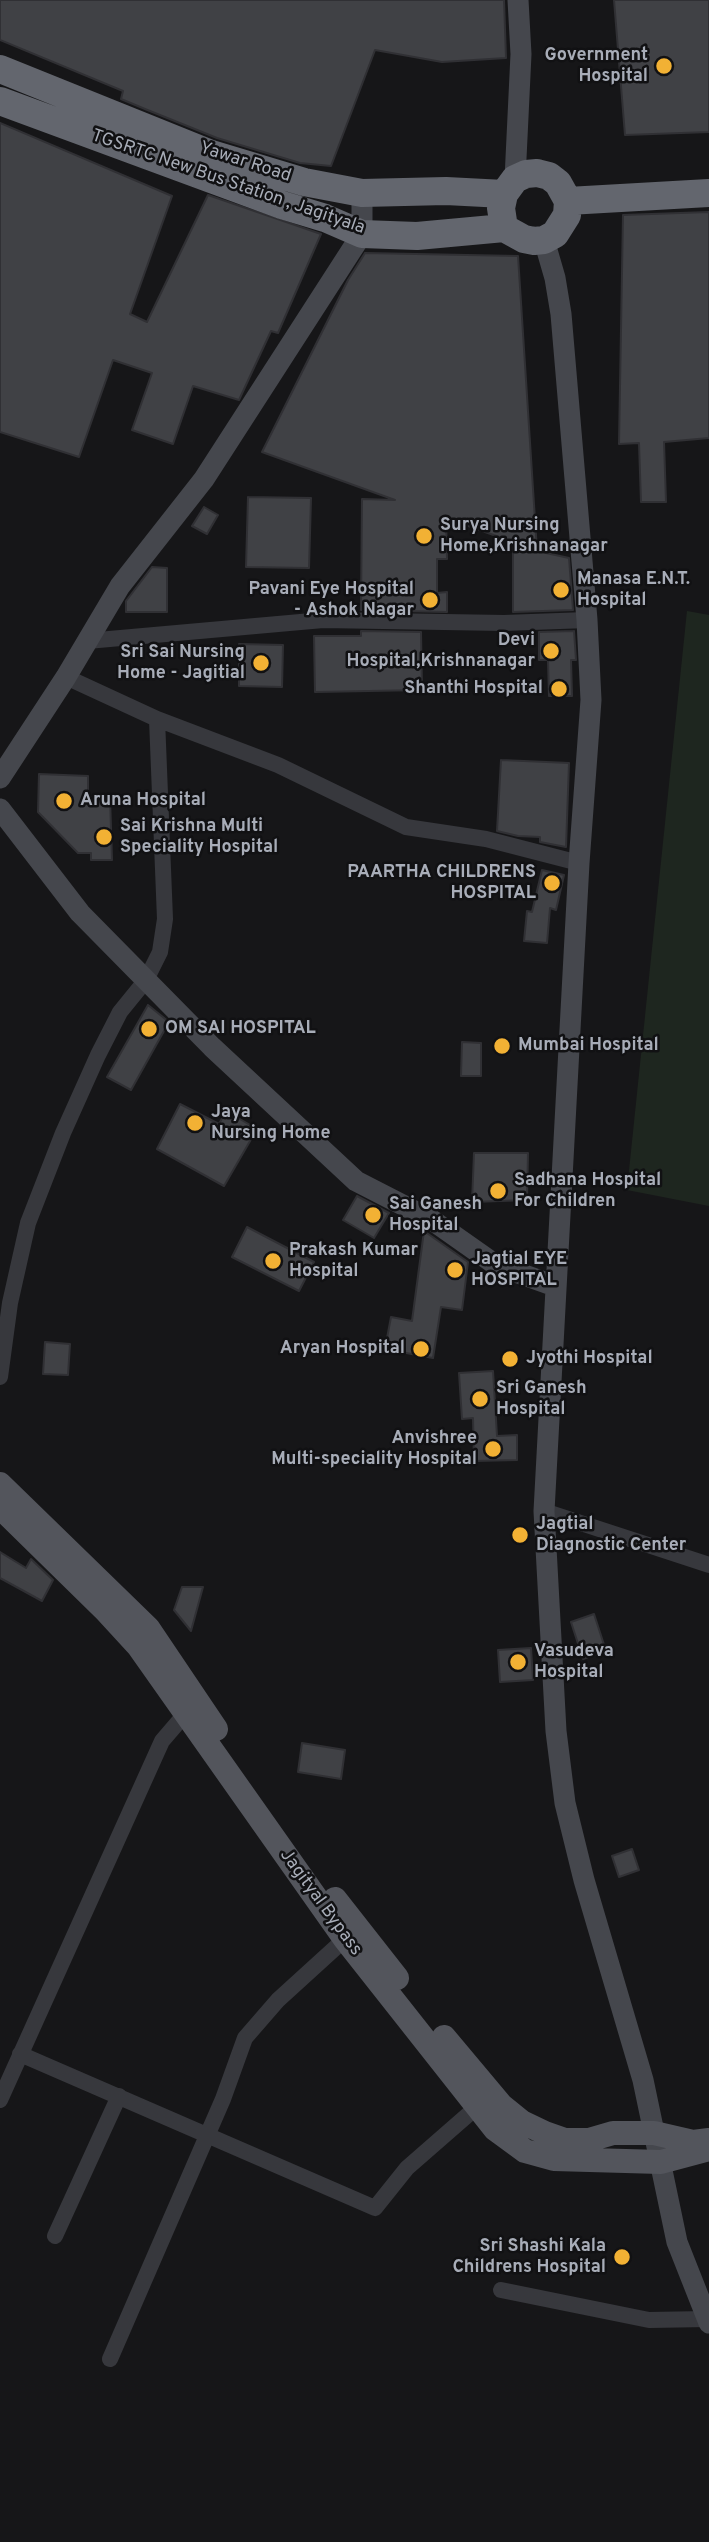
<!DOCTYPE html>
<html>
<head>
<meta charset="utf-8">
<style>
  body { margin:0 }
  canvas { display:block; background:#161618 }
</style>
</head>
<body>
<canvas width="709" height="2542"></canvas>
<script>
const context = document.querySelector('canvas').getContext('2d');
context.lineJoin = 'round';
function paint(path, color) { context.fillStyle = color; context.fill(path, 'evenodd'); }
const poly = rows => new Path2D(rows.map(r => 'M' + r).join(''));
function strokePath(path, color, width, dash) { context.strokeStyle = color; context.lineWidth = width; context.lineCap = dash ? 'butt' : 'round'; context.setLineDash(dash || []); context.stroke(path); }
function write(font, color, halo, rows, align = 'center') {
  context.font = font + ' Overpass,sans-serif'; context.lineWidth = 5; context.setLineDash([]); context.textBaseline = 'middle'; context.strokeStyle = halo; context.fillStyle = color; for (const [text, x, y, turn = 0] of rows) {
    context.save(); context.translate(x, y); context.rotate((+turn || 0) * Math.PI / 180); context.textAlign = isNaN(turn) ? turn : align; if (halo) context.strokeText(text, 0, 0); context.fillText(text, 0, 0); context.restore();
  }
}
paint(poly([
  [687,611,709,615,709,1206,627,1190]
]), '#1e261f');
const building = poly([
  [0,0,504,0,506,58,442,62,375,50,331,166,300,163,217,138,145,109,121,99,123,91,0,40,0,0],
  [614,0,709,0,709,132,625,135,614,0],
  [0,123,172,196,130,314,147,322,208,195,321,234,278,333,271,331,239,400,193,386,173,444,132,430,152,373,113,360,79,457,0,432,0,123],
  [709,212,709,438,664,442,666,502,641,502,639,443,619,444,623,215,709,212],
  [365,253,518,256,537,551,569,558,573,610,513,612,513,542,446,518,447,559,437,559,437,593,447,592,447,612,361,610,362,499,395,500,262,452,348,280,365,253],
  [248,497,311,498,309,568,246,567,248,497],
  [204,507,218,515,207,534,192,526,204,507],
  [152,567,167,568,167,612,126,612,126,601,152,567],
  [361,631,421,632,422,690,315,692,314,636,361,636,361,631],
  [574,631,576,660,571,660,572,696,549,696,548,660,539,660,539,632,574,631],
  [239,644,283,645,282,687,239,686,239,644],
  [501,760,569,763,566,847,540,842,540,837,518,836,497,831,501,760],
  [39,774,88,776,88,797,110,797,112,860,91,860,91,853,78,853,38,812,39,774],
  [542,870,564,875,556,910,550,908,547,943,524,941,527,911,532,912,542,870],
  [148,1005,169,1022,131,1090,107,1077,148,1005],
  [462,1042,481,1043,481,1076,461,1076,462,1042],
  [180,1104,219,1124,226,1111,257,1129,224,1186,157,1149,180,1104],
  [474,1153,528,1153,527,1200,472,1202,474,1153],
  [357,1196,389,1213,374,1238,343,1220,357,1196],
  [247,1227,314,1262,299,1291,232,1257,247,1227],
  [424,1231,468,1262,462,1310,441,1307,433,1358,385,1349,391,1317,412,1321,424,1231],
  [45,1342,70,1344,68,1375,43,1374,45,1342],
  [493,1371,497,1436,517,1435,517,1460,474,1461,473,1418,462,1419,459,1373,493,1371],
  [0,1552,26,1568,31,1559,53,1580,42,1601,0,1578,0,1552],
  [182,1587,203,1587,191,1631,174,1610,182,1587],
  [594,1614,606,1651,583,1659,571,1622,594,1614],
  [531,1648,533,1680,500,1682,498,1650,531,1648],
  [302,1743,345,1750,341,1779,298,1772,302,1743],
  [632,1849,639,1870,619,1877,612,1856,632,1849]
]);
paint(building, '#404145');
strokePath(building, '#303034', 2);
strokePath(poly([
  [87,641,323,620,504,623,587,620],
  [66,677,157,719,278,765,406,827,486,839,579,863],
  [0,1377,10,1303,28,1223,63,1133,98,1055,120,1012,146,980,160,952,165,919,157,719],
  [544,1511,709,1565],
  [20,2054,375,2208,407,2168,478,2106],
  [0,2100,162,1741,186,1713],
  [55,2236,119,2096],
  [501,2290,649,2320,707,2319],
  [110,2359,223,2099,245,2038,278,2000,345,1939]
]), '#37383d', 16);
strokePath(poly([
  [515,179,521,54,518,0],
  [544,240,555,278,561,314,587,620,591,700,579,863,544,1511,556,1731,565,1803,584,1880,643,2080,677,2242,709,2323],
  [0,778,66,677,120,586,204,479,362,234,362,193],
  [0,809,80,913,212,1047,356,1181,432,1220,496,1265,555,1286]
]), '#45474d', 21);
strokePath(poly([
  [0,1484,148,1628,216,1729],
  [0,1507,105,1610,139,1647,345,1939,495,2129,525,2151,554,2159,661,2162,709,2149],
  [335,1899,397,1978],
  [444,2037,501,2105,522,2122,545,2133,565,2140,589,2140,613,2133,654,2133,693,2142,709,2140]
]), '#53555c', 24);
strokePath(poly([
  [0,69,211,154,304,182,362,193,446,191,504,194],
  [0,101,282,205,325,218,362,234,417,236,504,228],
  [537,173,549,176,558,183,568,201,567,215,555,234,544,240,534,241,524,239,504,228,501,208,504,194,515,179,526,174,537,173],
  [568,201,709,193]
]), '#63666e', 28);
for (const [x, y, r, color] of [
  [664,66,9,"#f2b134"],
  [424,536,9,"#f2b134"],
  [561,590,9,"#f2b134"],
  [430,600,9,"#f2b134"],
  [551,651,9,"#f2b134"],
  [261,663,9,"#f2b134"],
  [559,689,9,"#f2b134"],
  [64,801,9,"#f2b134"],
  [104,837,9,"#f2b134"],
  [552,883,9,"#f2b134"],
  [149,1029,9,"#f2b134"],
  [502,1046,9,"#f2b134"],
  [195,1123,9,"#f2b134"],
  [498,1191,9,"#f2b134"],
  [373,1215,9,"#f2b134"],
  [273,1261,9,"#f2b134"],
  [455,1270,9,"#f2b134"],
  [421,1349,9,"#f2b134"],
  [510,1359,9,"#f2b134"],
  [480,1399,9,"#f2b134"],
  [493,1449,9,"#f2b134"],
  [520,1535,9,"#f2b134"],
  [518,1662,9,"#f2b134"],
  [622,2257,9,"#f2b134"]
]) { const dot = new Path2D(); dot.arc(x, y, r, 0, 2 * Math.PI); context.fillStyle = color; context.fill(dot); strokePath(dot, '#111113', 2.5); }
write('bold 18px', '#a8adb8', '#111113', [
  ["Government",648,56,"right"],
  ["Hospital",648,77,"right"],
  ["Surya Nursing",440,526],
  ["Home,Krishnanagar",440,547],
  ["Manasa E.N.T.",577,580],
  ["Hospital",577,601],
  ["Pavani Eye Hospital",414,590,"right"],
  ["- Ashok Nagar",414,611,"right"],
  ["Devi",535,641,"right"],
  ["Hospital,Krishnanagar",535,662,"right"],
  ["Sri Sai Nursing",245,653,"right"],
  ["Home - Jagitial",245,674,"right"],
  ["Shanthi Hospital",543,689,"right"],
  ["Aruna Hospital",80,801],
  ["Sai Krishna Multi",120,827],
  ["Speciality Hospital",120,848],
  ["PAARTHA CHILDRENS",536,873,"right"],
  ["HOSPITAL",536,894,"right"],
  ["OM SAI HOSPITAL",165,1029],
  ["Mumbai Hospital",518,1046],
  ["Jaya",211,1113],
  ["Nursing Home",211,1134],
  ["Sadhana Hospital",514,1181],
  ["For Children",514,1202],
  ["Sai Ganesh",389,1205],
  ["Hospital",389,1226],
  ["Prakash Kumar",289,1251],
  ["Hospital",289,1272],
  ["Jagtial EYE",471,1260],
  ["HOSPITAL",471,1281],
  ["Aryan Hospital",405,1349,"right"],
  ["Jyothi Hospital",526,1359],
  ["Sri Ganesh",496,1389],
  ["Hospital",496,1410],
  ["Anvishree",477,1439,"right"],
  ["Multi-speciality Hospital",477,1460,"right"],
  ["Jagtial",536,1525],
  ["Diagnostic Center",536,1546],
  ["Vasudeva",534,1652],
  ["Hospital",534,1673],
  ["Sri Shashi Kala",606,2247,"right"],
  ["Childrens Hospital",606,2268,"right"]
], 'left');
write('18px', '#a8adb8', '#111113', [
  ["Yawar Road",245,163,18],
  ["TGSRTC New Bus Station , Jagityala",228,183,19],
  ["Jagityal Bypass",320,1903,54]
]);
</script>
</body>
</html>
